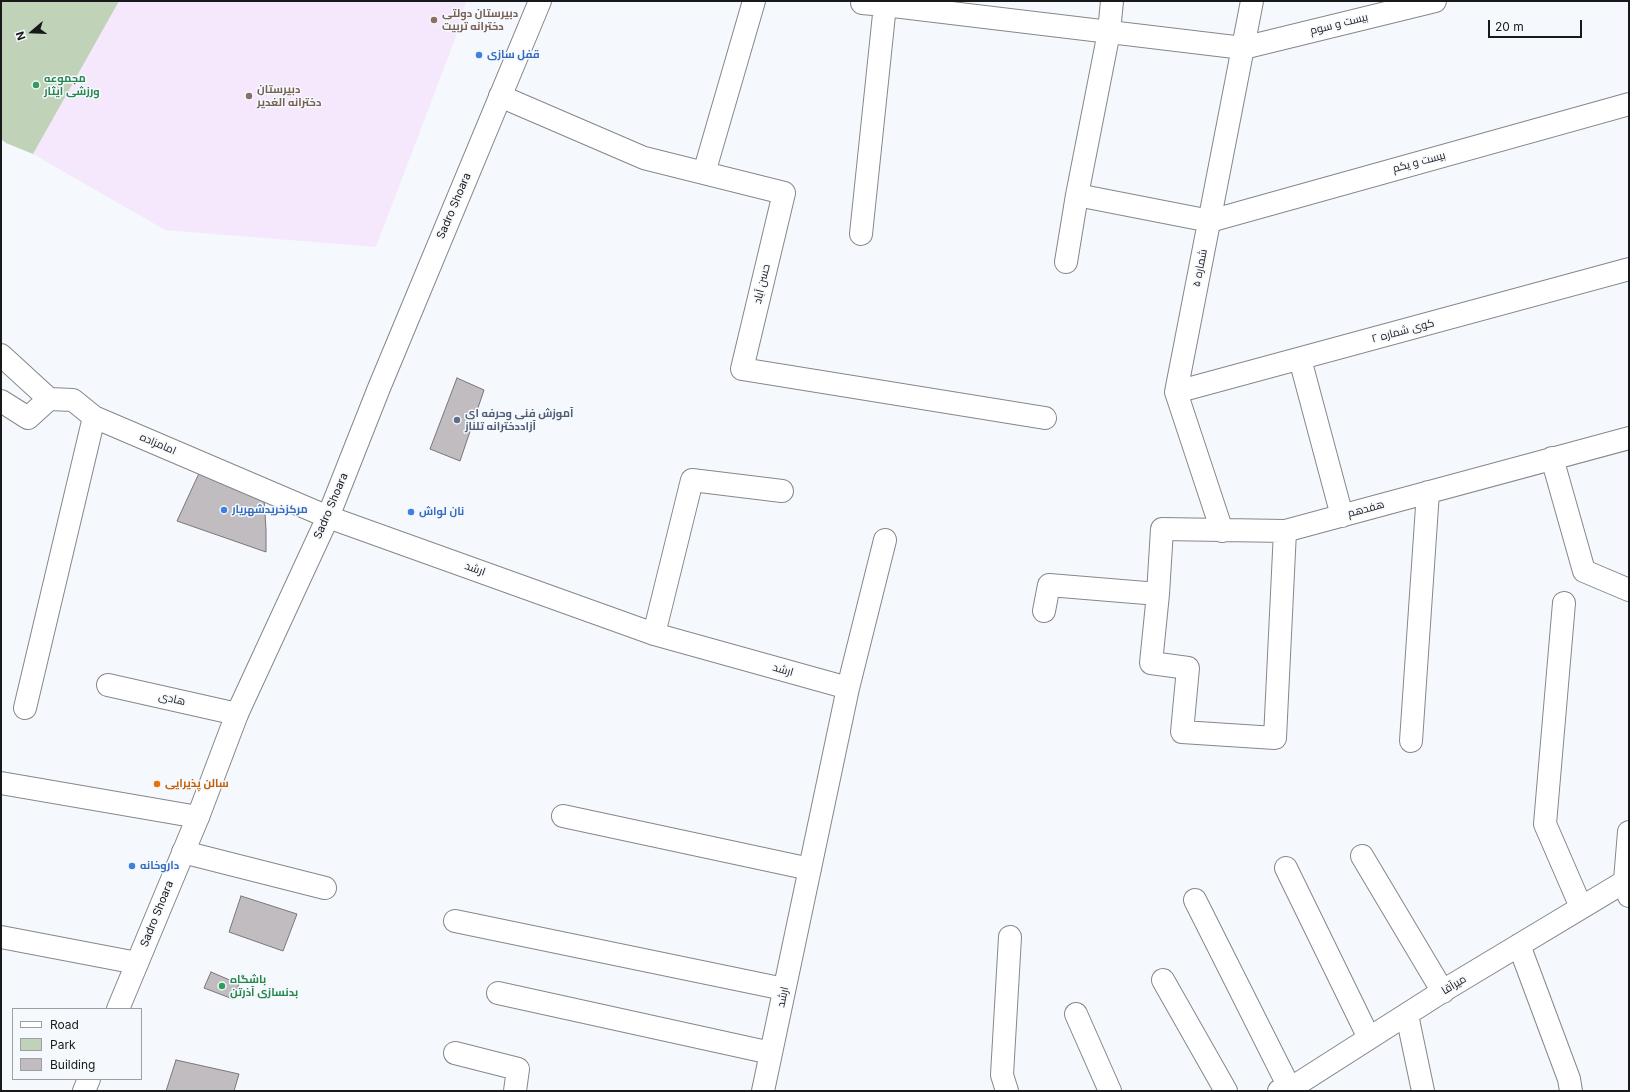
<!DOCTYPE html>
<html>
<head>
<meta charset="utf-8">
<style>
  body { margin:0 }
  #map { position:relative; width:1630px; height:1092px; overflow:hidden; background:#f5f8fc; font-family:Inter,sans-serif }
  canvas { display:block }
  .frame { position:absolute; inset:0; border:2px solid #18191a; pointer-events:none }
  .legend { position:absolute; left:12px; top:1008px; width:130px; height:72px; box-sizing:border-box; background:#f5f8fc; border:1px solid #9d9fa2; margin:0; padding:5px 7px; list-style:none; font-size:12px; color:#18191a }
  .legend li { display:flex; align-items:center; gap:8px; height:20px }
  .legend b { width:20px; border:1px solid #9d9fa2 }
  .north { position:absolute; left:12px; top:12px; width:40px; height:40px; -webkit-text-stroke:3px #f5f8fc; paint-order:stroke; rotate:251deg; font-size:11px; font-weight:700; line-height:16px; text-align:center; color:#18191a }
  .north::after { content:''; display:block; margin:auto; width:14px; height:18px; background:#18191a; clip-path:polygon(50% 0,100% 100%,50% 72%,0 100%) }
  .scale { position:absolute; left:1488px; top:20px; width:94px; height:18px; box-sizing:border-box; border:2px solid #18191a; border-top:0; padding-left:5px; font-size:12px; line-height:14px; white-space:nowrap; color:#18191a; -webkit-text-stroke:3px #f5f8fc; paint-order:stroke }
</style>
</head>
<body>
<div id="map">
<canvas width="1630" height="1092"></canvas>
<div class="frame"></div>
<ul class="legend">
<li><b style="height:5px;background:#fff"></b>Road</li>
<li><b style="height:11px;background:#c0d2b7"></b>Park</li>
<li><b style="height:11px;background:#c0bcbf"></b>Building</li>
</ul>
<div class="north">N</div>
<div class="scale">20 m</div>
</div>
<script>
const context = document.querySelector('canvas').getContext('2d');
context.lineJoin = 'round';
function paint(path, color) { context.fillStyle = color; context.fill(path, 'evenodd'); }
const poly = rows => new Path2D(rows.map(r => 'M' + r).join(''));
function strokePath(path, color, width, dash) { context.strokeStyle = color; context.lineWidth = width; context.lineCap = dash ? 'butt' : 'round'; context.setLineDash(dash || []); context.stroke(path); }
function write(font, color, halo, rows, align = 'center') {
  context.font = font + ' Inter,Cairo,sans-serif'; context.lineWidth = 3; context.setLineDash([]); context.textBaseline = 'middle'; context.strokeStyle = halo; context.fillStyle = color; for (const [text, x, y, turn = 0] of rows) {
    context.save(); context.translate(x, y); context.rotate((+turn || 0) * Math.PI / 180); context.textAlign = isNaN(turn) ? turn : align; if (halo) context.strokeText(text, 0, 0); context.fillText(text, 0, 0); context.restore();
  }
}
paint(poly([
  [117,1,466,1,455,39,376,247,165,230,33,154]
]), '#f5e8fc');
paint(poly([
  [1,1,119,1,33,154,6,143,1,139]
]), '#c0d2b7');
const building = poly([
  [457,378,484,390,460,461,430,449,457,378],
  [201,469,264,498,266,530,266,552,177,521,201,469],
  [241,896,297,914,283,951,229,932,241,896],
  [211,972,239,984,233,999,204,988,211,972],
  [176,1060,239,1074,234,1091,166,1091,176,1060]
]);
paint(building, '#c0bcbf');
strokePath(building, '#797578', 1);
const minor = poly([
  [862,1,862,3,885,5],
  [500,96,644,158,784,193,742,369,1045,418],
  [704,173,754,1],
  [1077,195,1210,221,1629,104],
  [861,234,885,5,1243,48,1435,1],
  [1066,262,1077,195,1109,32,1112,1],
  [1,355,49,399,73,400,94,417,328,517,654,634,848,688],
  [1300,359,1342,516],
  [1176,392,1629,269],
  [1,401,28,418,49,399],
  [1552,458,1584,571,1629,590],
  [1222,531,1176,392,1252,1],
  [1285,531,1275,738,1182,732,1188,668,1151,663,1158,594,1162,529,1285,531,1629,438],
  [1564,603,1545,824,1581,907],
  [1044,611,1049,585,1158,594],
  [654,634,692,480,782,491],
  [108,685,237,714],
  [25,708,94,417],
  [1411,741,1428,492],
  [1,783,198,817],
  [563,816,810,869],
  [1629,832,1625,880,1629,896],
  [183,852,325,888],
  [1362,856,1443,992],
  [1286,868,1369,1038],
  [1195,900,1289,1087],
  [455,921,784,989],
  [1,937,137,963],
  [1519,945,1569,1079,1571,1091],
  [1163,980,1226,1091],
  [498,993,771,1053],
  [1076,1014,1110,1091],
  [1407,1015,1423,1091],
  [455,1053,518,1069,515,1091],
  [763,1091,848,688,885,540],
  [1007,1091,1002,1075,1010,937],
  [1279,1091,1299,1083,1451,986,1629,879]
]);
const major = poly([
  [118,1009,198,817,237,714,328,517,379,388,540,1],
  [84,1091,89,1079]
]);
strokePath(minor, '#85878b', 24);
strokePath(major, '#85878b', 24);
strokePath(minor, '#fff', 22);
strokePath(major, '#fff', 22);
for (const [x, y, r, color] of [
  [434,20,4,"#8d6e63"],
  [479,55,4,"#3f7fe0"],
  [36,85,4,"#2e9e5b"],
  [249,96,4,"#8d6e63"],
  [457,420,4,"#5c6f8a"],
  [224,510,4,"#3f7fe0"],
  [411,512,4,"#3f7fe0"],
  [157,784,4,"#e8710a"],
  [132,866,4,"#3f7fe0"],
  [222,986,4,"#2e9e5b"]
]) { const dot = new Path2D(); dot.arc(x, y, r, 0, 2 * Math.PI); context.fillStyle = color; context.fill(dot); strokePath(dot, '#f5f8fc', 1.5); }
write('bold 11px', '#785e54', '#f5f8fc', [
  ["دبیرستان دولتی",442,14],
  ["دخترانه تربیت",442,27],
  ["دبیرستان",257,90],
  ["دخترانه الغدیر",257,103]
], 'left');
write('11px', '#18191a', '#f5f8fc', [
  ["بیست و سوم",1339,24,-14],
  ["بیست و یکم",1419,162,-15],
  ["Sadro Shoara",454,206,-67],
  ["شماره ۵",1200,268,-79],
  ["حسن آباد",762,284,-77],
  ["کوی شماره ۲",1403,331,-15],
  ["امامزاده",158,444,23],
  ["Sadro Shoara",331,506,-67],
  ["هفدهم",1366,509,-15],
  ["ارشد",475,569,20],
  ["ارشد",783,670,16],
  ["هادی",172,699,13],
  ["Sadro Shoara",157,914,-68],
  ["میرآقا",1454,985,-32],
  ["ارشد",783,997,-78]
]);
write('bold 11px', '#366cbe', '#f5f8fc', [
  ["قفل سازی",487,55],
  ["مرکزخریدشهریار",232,510],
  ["نان لواش",419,512],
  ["داروخانه",140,866]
], 'left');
write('bold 11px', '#27864d', '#f5f8fc', [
  ["مجموعه",44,79],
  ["ورزشی ایثار",44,92],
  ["باشگاه",230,980],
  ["بدنسازی آذرتن",230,993]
], 'left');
write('bold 11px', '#4e5e75', '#f5f8fc', [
  ["آموزش فنی وحرفه ای",465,414],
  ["آزاددخترانه تلناز",465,427]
], 'left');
write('bold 11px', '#c56008', '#f5f8fc', [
  ["سالن پذیرایی",165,784]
], 'left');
</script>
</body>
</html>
